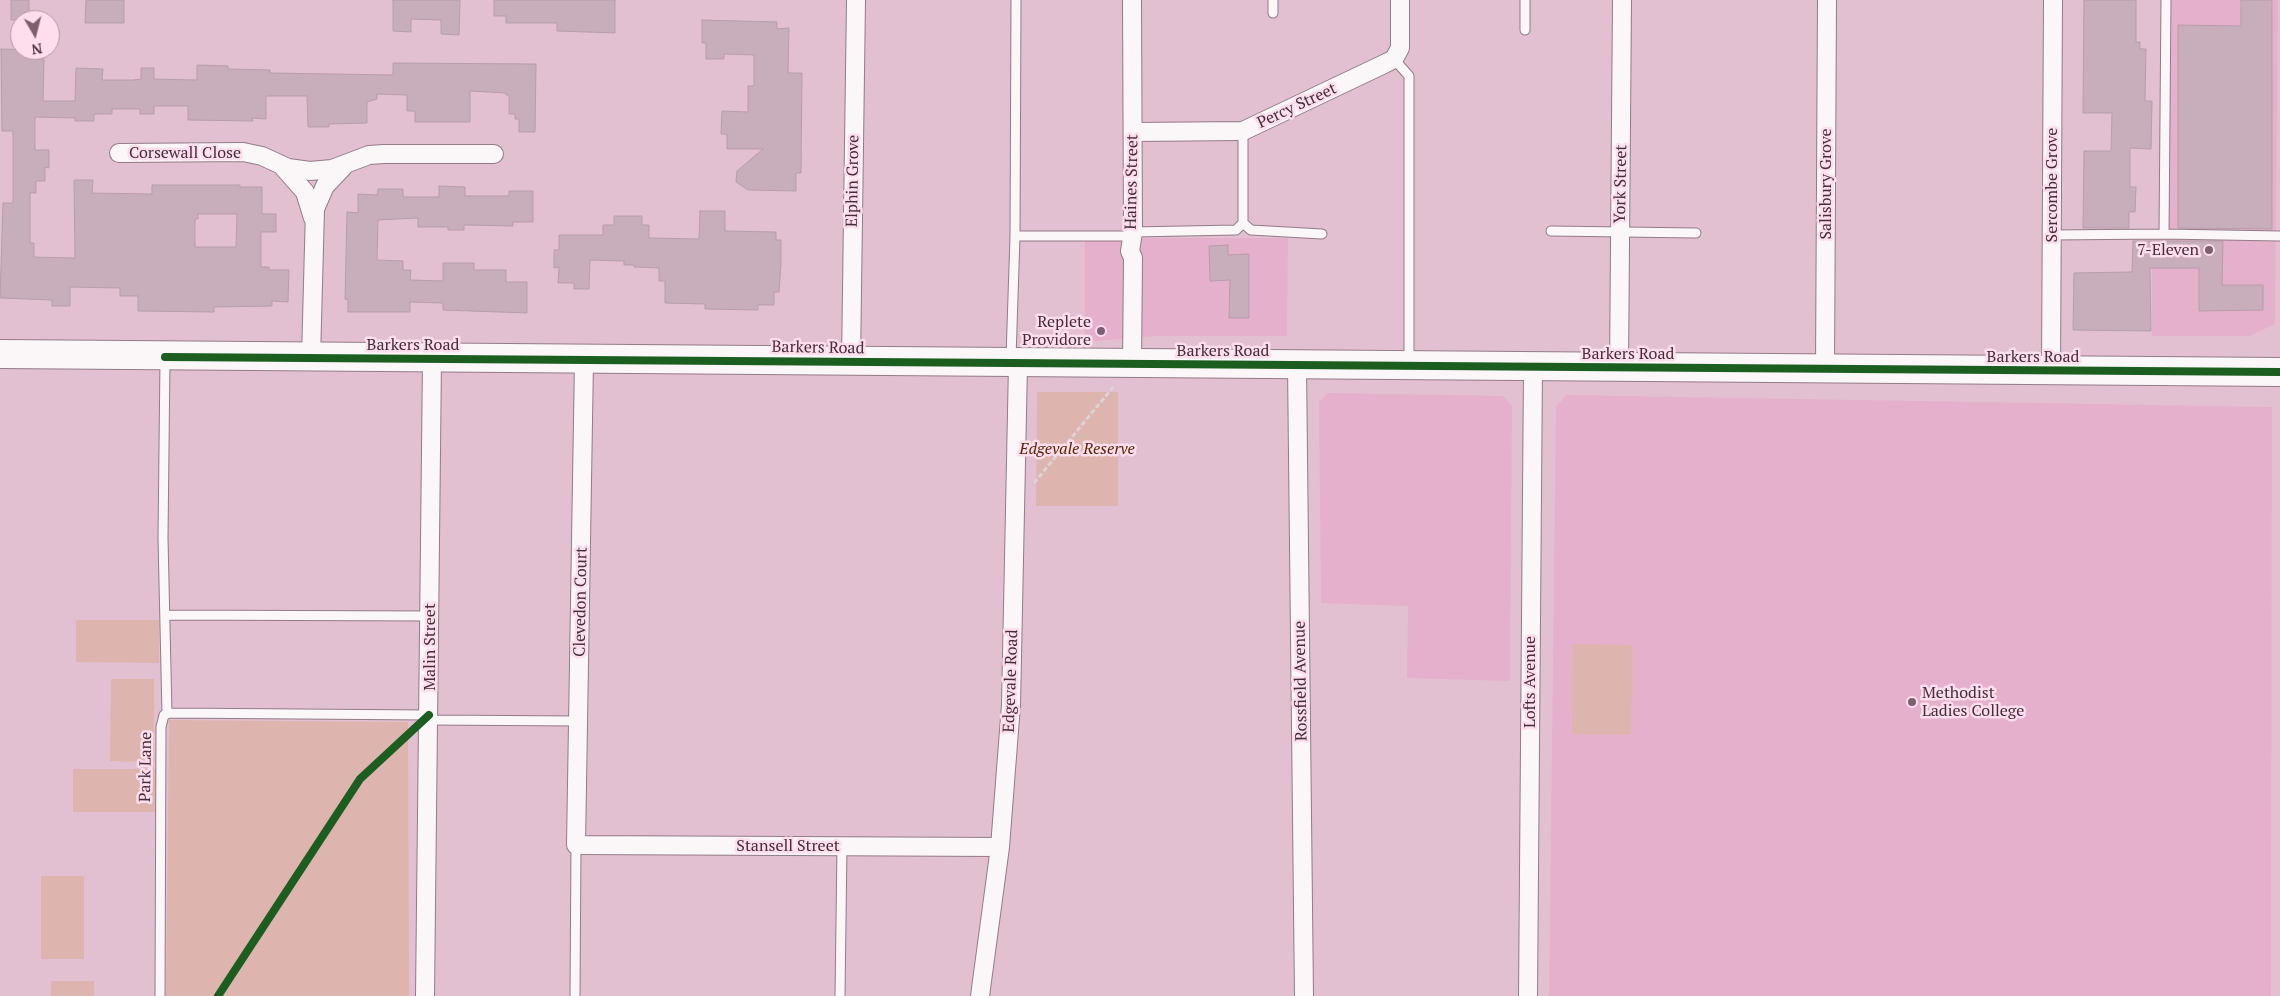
<!DOCTYPE html>
<html>
<head>
<meta charset="utf-8">
<style>
  body { margin:0 }
  #map { position:relative; width:2280px; height:996px; overflow:hidden; background:#e2c0d1; font-family:"PT Serif",serif }
  canvas { display:block }
  .north { position:absolute; left:10px; top:10px; width:50px; height:50px; box-sizing:border-box; background:#feddec; border:1px solid #b497a5; border-radius:50%; rotate:172deg; font-size:14px; font-weight:700; line-height:20px; text-align:center; color:#462d3a }
  .north::after { content:''; display:block; margin:auto; width:18px; height:22px; background:#7d606f; clip-path:polygon(50% 0,100% 100%,50% 72%,0 100%) }
</style>
</head>
<body>
<div id="map">
<canvas width="2280" height="996"></canvas>
<div class="north">N</div>
</div>
<script>
const context = document.querySelector('canvas').getContext('2d');
context.lineJoin = 'round';
function paint(path, color) { context.fillStyle = color; context.fill(path, 'evenodd'); }
const poly = rows => new Path2D(rows.map(r => 'M' + r).join(''));
function strokePath(path, color, width, dash) { context.strokeStyle = color; context.lineWidth = width; context.lineCap = dash ? 'butt' : 'round'; context.setLineDash(dash || []); context.stroke(path); }
function write(font, color, halo, rows, align = 'center') {
  context.font = font + ' "PT Serif",serif'; context.lineWidth = 5; context.setLineDash([]); context.textBaseline = 'middle'; context.strokeStyle = halo; context.fillStyle = color; for (const [text, x, y, turn = 0] of rows) {
    context.save(); context.translate(x, y); context.rotate((+turn || 0) * Math.PI / 180); context.textAlign = isNaN(turn) ? turn : align; if (halo) context.strokeText(text, 0, 0); context.fillText(text, 0, 0); context.restore();
  }
}
paint(poly([
  [2161,0,2278,0,2275,324,2250,336,2152,336,2152,268,2162,268],
  [1150,238,1288,238,1287,336,1157,336,1085,342,1085,241],
  [1328,393,1503,396,1512,406,1510,681,1407,678,1408,606,1321,603,1319,402],
  [1566,395,2272,407,2271,996,1549,996,1556,407]
]), '#e5b0cb');
paint(poly([
  [1037,392,1118,392,1118,506,1036,506],
  [76,620,159,620,159,663,76,662],
  [1573,644,1632,645,1631,735,1572,734],
  [111,679,154,679,154,762,110,761],
  [169,720,408,722,409,996,166,996],
  [73,769,156,769,156,812,73,812],
  [41,876,84,876,84,959,41,959],
  [51,981,94,981,94,996,51,996]
]), '#deb4ae');
const building = poly([
  [11,0,29,0,29,20,11,20,11,0],
  [86,0,124,0,124,23,85,23,86,0],
  [393,0,460,0,459,35,441,34,441,20,411,19,411,32,393,31,393,0],
  [494,0,615,0,615,33,557,31,557,23,506,23,506,16,494,16,494,0],
  [2084,0,2136,0,2136,42,2140,42,2140,49,2146,49,2145,101,2152,101,2151,149,2130,148,2130,187,2136,187,2135,212,2129,212,2129,228,2083,228,2084,151,2111,151,2112,113,2083,113,2084,0],
  [2241,0,2272,0,2272,229,2178,228,2178,25,2241,26,2241,0],
  [702,20,777,22,777,29,789,28,788,73,802,73,801,173,796,173,796,191,748,190,736,182,737,171,763,149,727,149,727,134,721,134,722,111,748,112,748,86,754,86,754,55,724,54,724,59,706,59,706,43,702,43,702,20],
  [1,49,36,50,36,59,44,59,43,101,75,101,76,68,103,69,102,80,133,80,141,79,141,68,154,68,154,79,197,80,197,65,228,66,228,69,270,70,270,73,393,75,393,63,536,64,535,132,519,132,519,119,515,119,515,114,509,114,509,95,506,95,506,93,470,91,470,122,415,122,415,111,407,111,407,95,377,94,377,99,367,102,367,123,329,124,329,127,308,127,307,96,266,96,266,119,252,118,253,121,188,120,188,106,154,106,154,114,140,114,140,109,112,109,112,114,94,114,94,121,75,121,75,118,35,117,35,150,49,150,49,168,45,167,45,181,36,181,36,193,30,193,30,243,34,243,34,257,75,258,74,180,93,180,92,193,152,194,152,185,240,185,240,187,262,187,262,214,276,214,276,232,261,232,261,267,269,267,269,270,289,270,288,302,272,301,272,306,214,307,214,312,138,311,138,296,120,296,120,288,70,287,70,306,52,306,52,300,0,298,3,203,13,203,13,131,2,131,1,49],
  [198,214,237,214,236,247,195,247,195,219,198,219,198,214],
  [439,186,465,187,465,196,509,196,509,191,533,191,533,222,513,222,513,226,464,225,464,230,448,230,448,227,418,227,418,218,378,220,377,260,403,261,403,270,411,270,410,280,443,281,443,263,474,263,474,270,506,270,506,282,527,282,527,313,443,310,443,303,410,302,410,312,348,312,348,300,345,299,347,212,358,213,358,194,377,195,378,189,403,189,403,197,439,197,439,186],
  [700,211,725,211,725,231,776,232,776,240,781,240,781,264,779,292,774,292,774,305,758,305,758,310,705,309,705,304,665,303,665,281,659,281,659,268,634,267,634,265,624,265,624,261,590,260,589,289,574,289,574,283,558,283,559,267,554,268,554,250,559,250,559,235,603,235,603,225,614,225,614,216,642,216,642,225,649,225,649,238,699,239,700,211],
  [2133,241,2223,241,2222,285,2263,285,2263,310,2199,311,2199,268,2150,268,2151,331,2073,330,2074,273,2132,272,2133,241],
  [1228,245,1228,255,1249,254,1249,318,1229,318,1230,280,1210,281,1209,246,1228,245]
]);
paint(building, '#c8adba');
strokePath(building, '#b79daa', 1);
const service = poly([
  [2166,0,2164,234,2280,236],
  [1273,13,1273,0],
  [1525,30,1525,0],
  [1394,59,1409,76,1409,364],
  [1243,223,1251,230,1322,234],
  [1551,231,1696,233],
  [1133,232,1236,230,1243,223,1243,131],
  [2051,235,2164,234],
  [1015,236,1131,236],
  [1011,358,1015,236,1016,0],
  [165,359,163,538,167,714],
  [165,615,430,616],
  [430,720,579,721],
  [160,996,161,727,164,715,170,713,429,715],
  [575,996,576,845],
  [840,996,842,846]
]);
const minor = poly([
  [1132,0,1133,232,1130,251,1133,258,1132,364],
  [1133,132,1243,131,1382,65,1394,59,1400,48,1400,0],
  [119,153,243,152,262,156,288,168,310,171,332,169,369,155,384,154,494,154],
  [283,167,305,192,313,218],
  [311,358,315,209,325,186,344,166],
  [584,360,576,845,1000,847],
  [851,362,856,0],
  [1297,365,1304,996],
  [1619,368,1622,0],
  [1825,369,1827,0],
  [2051,370,2053,0],
  [425,996,432,359],
  [980,996,1000,847,1011,705,1018,364],
  [1528,996,1533,367]
]);
const primary = poly([
  [0,354,2280,372]
]);
strokePath(service, '#937b87', 11);
strokePath(minor, '#937b87', 20);
strokePath(primary, '#937b87', 30);
strokePath(poly([
  [1034,483,1114,386]
]), '#ddd2d8', 3, [5, 2.5]);
strokePath(service, '#fbf6f8', 9);
strokePath(minor, '#fbf6f8', 18);
strokePath(primary, '#fbf6f8', 28);
strokePath(poly([
  [165,357,2280,372],
  [218,996,360,779,429,715]
]), '#1b5e20', 8);
for (const [x, y, r, color] of [
  [2209,250,5,"#7d606f"],
  [1101,331,5,"#7d606f"],
  [1912,702,5,"#7d606f"]
]) { const dot = new Path2D(); dot.arc(x, y, r, 0, 2 * Math.PI); context.fillStyle = color; context.fill(dot); strokePath(dot, '#feddec', 2); }
write('16px', '#462d3a', '#feddec', [
  ["Percy Street",1297,106,-25],
  ["Corsewall Close",185,153],
  ["Elphin Grove",853,181,-89],
  ["Haines Street",1132,182,-89],
  ["York Street",1621,184,-89],
  ["Salisbury Grove",1826,184,-90],
  ["Sercombe Grove",2052,185,-90],
  ["Barkers Road",413,345],
  ["Barkers Road",818,348,1],
  ["Barkers Road",1223,351],
  ["Barkers Road",1628,354],
  ["Barkers Road",2033,357],
  ["Clevedon Court",581,602,-89],
  ["Malin Street",430,647,-90],
  ["Edgevale Road",1011,681,-88],
  ["Rossfield Avenue",1301,681,-91],
  ["Lofts Avenue",1530,682,-90],
  ["Park Lane",146,767,-89],
  ["Stansell Street",788,846]
]);
write('16px', '#462d3a', '#feddec', [
  ["7-Eleven",2199,250],
  ["Replete",1091,322],
  ["Providore",1091,340],
  ["Methodist",1922,693,"left"],
  ["Ladies College",1922,711,"left"]
], 'right');
write('italic 16px', '#5d2500', '#feddec', [
  ["Edgevale Reserve",1077,449]
]);
</script>
</body>
</html>
